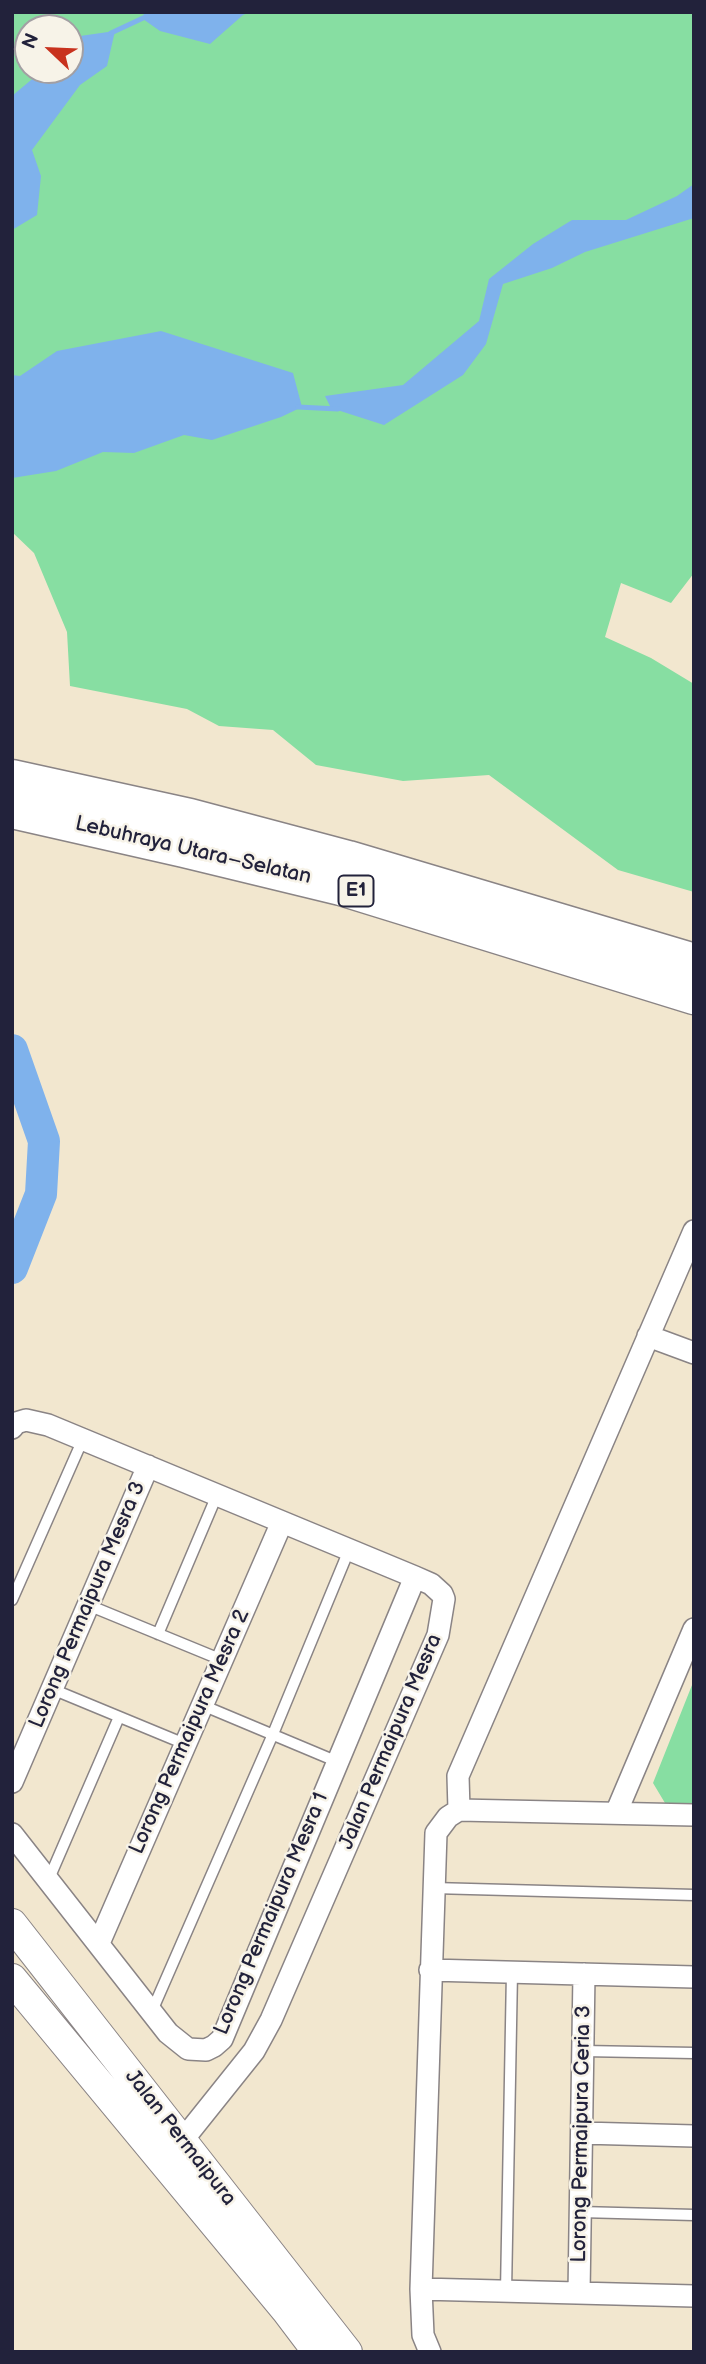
<!DOCTYPE html>
<html>
<head>
<meta charset="utf-8">
<style>
  body { margin:0 }
  #map { position:relative; width:706px; height:2364px; overflow:hidden; background:#f2e7cf; font-family:"Balsamiq Sans",sans-serif }
  canvas { display:block }
  .frame { position:absolute; inset:0; border:14px solid #22223b; pointer-events:none }
  .north { position:absolute; left:14px; top:14px; width:70px; height:70px; box-sizing:border-box; background:#f7f3e8; border:2px solid #a29fa3; border-radius:50%; rotate:293deg; font-size:19px; font-weight:700; line-height:28px; text-align:center; color:#22223b }
  .north::after { content:''; display:block; margin:auto; width:24px; height:32px; background:#c8321e; clip-path:polygon(50% 0,100% 100%,50% 72%,0 100%) }
</style>
</head>
<body>
<div id="map">
<canvas width="706" height="2364"></canvas>
<div class="frame"></div>
<div class="north">N</div>
</div>
<script>
const context = document.querySelector('canvas').getContext('2d');
context.lineJoin = 'round';
function paint(path, color) { context.fillStyle = color; context.fill(path, 'evenodd'); }
const poly = rows => new Path2D(rows.map(r => 'M' + r).join(''));
function strokePath(path, color, width, dash) { context.strokeStyle = color; context.lineWidth = width; context.lineCap = dash ? 'butt' : 'round'; context.setLineDash(dash || []); context.stroke(path); }
function write(font, color, halo, rows, align = 'center') {
  context.font = font + ' "Balsamiq Sans",sans-serif'; context.lineWidth = 5; context.setLineDash([]); context.textBaseline = 'middle'; context.strokeStyle = halo; context.fillStyle = color; for (const [text, x, y, turn = 0] of rows) {
    context.save(); context.translate(x, y); context.rotate((+turn || 0) * Math.PI / 180); context.textAlign = isNaN(turn) ? turn : align; if (halo) context.strokeText(text, 0, 0); context.fillText(text, 0, 0); context.restore();
  }
}
paint(poly([
  [12,12,694,12,694,573,671,603,621,583,605,637,651,658,694,684,694,892,618,870,489,775,403,781,316,765,273,730,219,726,187,709,70,686,67,632,34,553,12,532],
  [28,28,70,28,70,70,28,70],
  [694,1680,694,1804,665,1803,653,1783]
]), '#87dea2');
paint(poly([
  [144,12,250,12,243,15,210,44,160,31,143,19],
  [115,31,107,66,80,85,32,150,41,176,37,215,12,230,12,96,43,70,70,70,70,46,80,36],
  [694,184,694,218,585,252,552,268,503,284,486,344,463,375,384,425,331,408,325,396,403,385,479,321,489,279,533,244,572,220,626,220,677,196],
  [161,331,293,373,302,407,281,417,212,440,184,435,134,453,103,452,56,471,12,478,12,375,20,376,57,351]
]), '#7fb2ec');
strokePath(poly([
  [111,33,156,12],
  [298,407,338,409]
]), '#7fb2ec', 5);
strokePath(poly([
  [12,1050,44,1141,41,1194,12,1268]
]), '#7fb2ec', 32);
const lane = poly([
  [12,1600,83,1439],
  [88,1605,222,1660],
  [158,1634,217,1495],
  [52,1689,185,1744],
  [202,1705,338,1762],
  [48,1881,119,1717],
  [433,1888,694,1895],
  [152,2011,273,1734,349,1550],
  [583,2051,694,2053],
  [580,2212,694,2215],
  [506,2291,512,1972]
]);
const street = poly([
  [648,1336,694,1353],
  [12,1428,16,1423,26,1420,48,1425,415,1577,431,1584,442,1594,444,1599,438,1635,271,2020,254,2051,182,2141,173,2149],
  [12,1782,148,1466],
  [459,1810,458,1776,694,1231],
  [616,1813,694,1629],
  [12,1834,168,2033,188,2049,206,2050,214,2046,222,2039,415,1577],
  [99,1943,282,1522],
  [430,1970,694,1977],
  [582,2133,694,2136],
  [421,2289,694,2296],
  [579,2293,584,1974],
  [430,2352,423,2335,421,2289,436,1833,448,1817,459,1810,694,1815]
]);
const secondary = poly([
  [12,1924,347,2352],
  [12,1979,287,2311,318,2352]
]);
const highway = poly([
  [12,779,190,818,348,860,694,963],
  [12,809,184,848,341,886,694,995]
]);
strokePath(lane, '#8a8485', 13);
strokePath(street, '#8a8485', 24);
strokePath(secondary, '#8a8485', 32);
strokePath(highway, '#8a8485', 41);
strokePath(lane, '#fff', 10);
strokePath(street, '#fff', 21);
strokePath(secondary, '#fff', 30);
strokePath(highway, '#fff', 38);
for (const [x, y, w] of [
  [356,891,35]
]) { const box = new Path2D(); box.roundRect(x - w / 2, y - 15.5, w, 31, 5); context.fillStyle = '#f7f3e8'; context.fill(box); strokePath(box, '#22223b', 2); }
write('bold 19px', '#22223b', null, [
  ["E1",356,891]
]);
write('21px', '#22223b', '#f7f3e8', [
  ["Lebuhraya Utara–Selatan",193,851,13],
  ["Lorong Permaipura Mesra 3",88,1605,-67],
  ["Lorong Permaipura Mesra 2",190,1732,-66],
  ["Jalan Permaipura Mesra",391,1742,-67],
  ["Lorong Permaipura Mesra 1",272,1914,-67],
  ["Lorong Permaipura Ceria 3",582,2134,-89],
  ["Jalan Permaipura",180,2138,52]
]);
</script>
</body>
</html>
